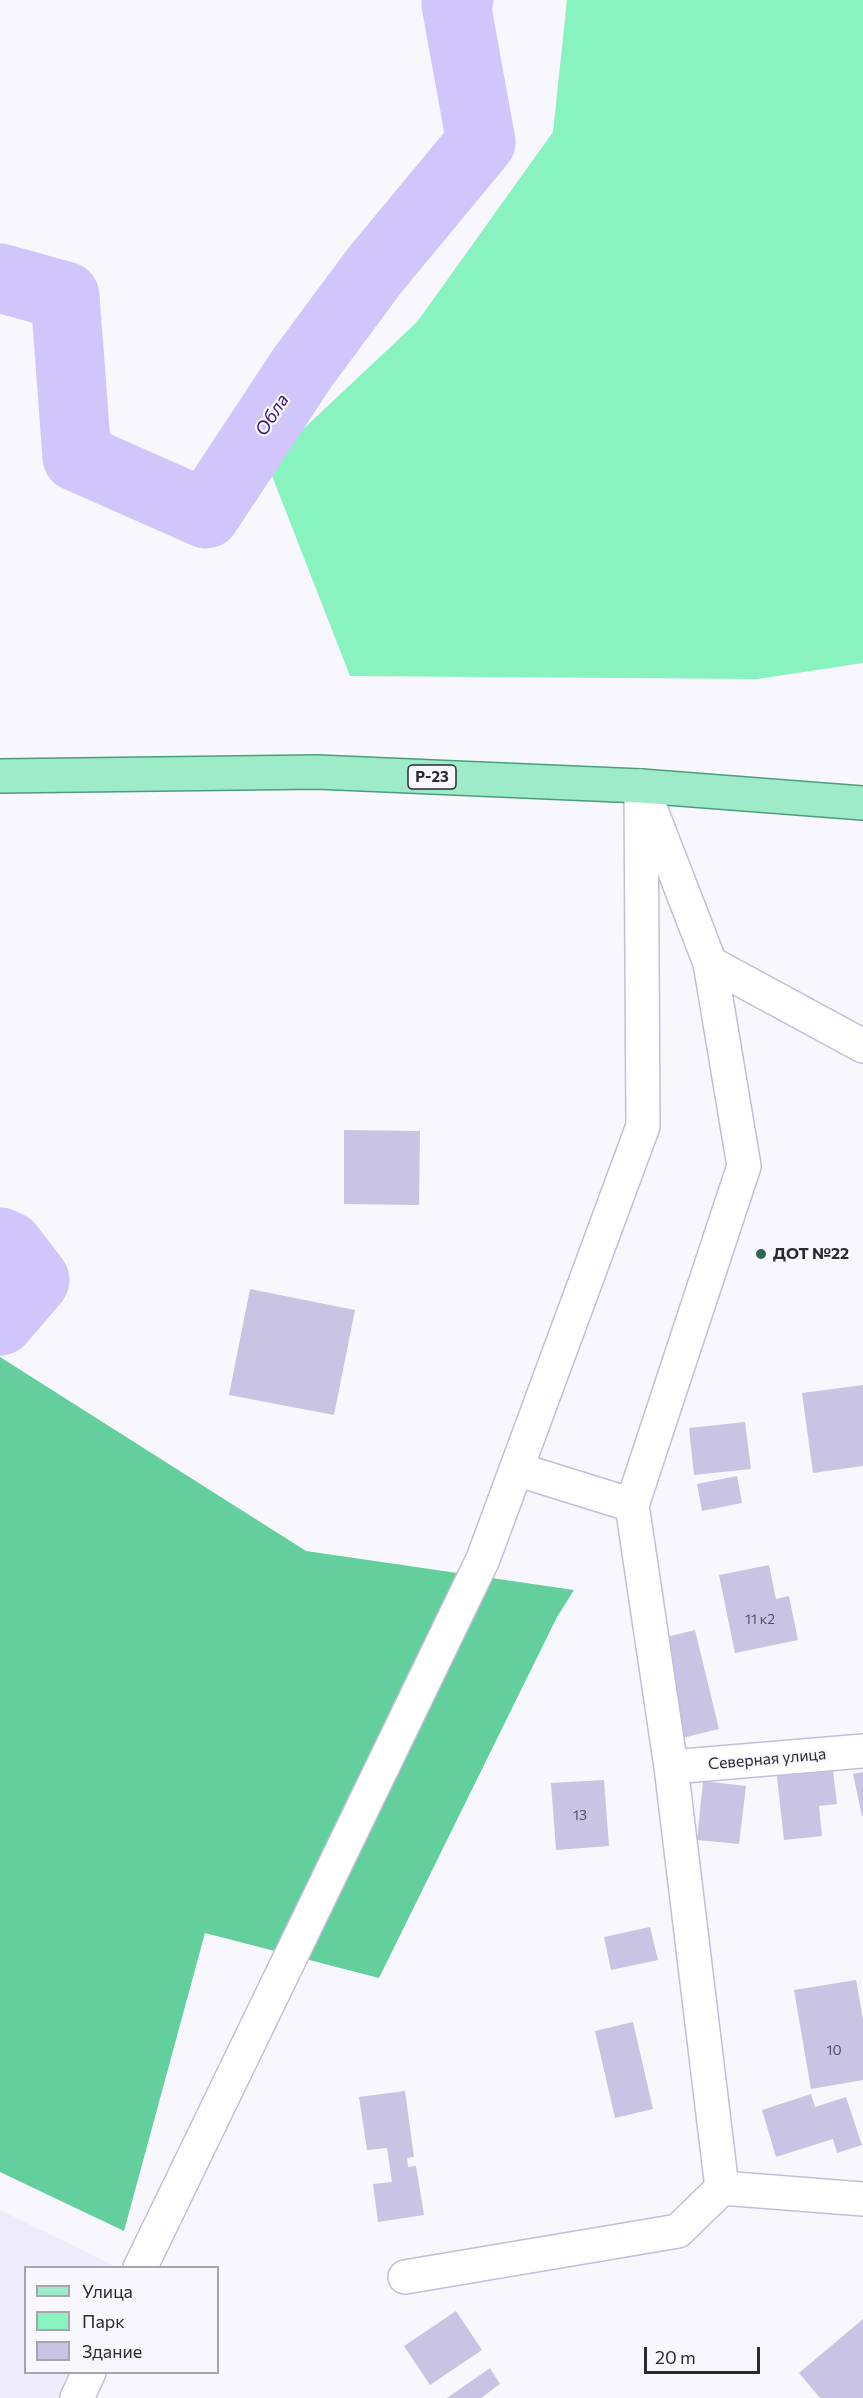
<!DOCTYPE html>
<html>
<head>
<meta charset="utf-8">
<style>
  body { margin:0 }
  #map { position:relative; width:863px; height:2398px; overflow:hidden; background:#f8f7fd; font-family:Commissioner,sans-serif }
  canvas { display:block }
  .legend { position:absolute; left:24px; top:2266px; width:195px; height:108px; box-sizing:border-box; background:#f8f7fd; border:2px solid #a6a5ad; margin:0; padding:8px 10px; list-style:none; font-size:18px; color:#2b2935 }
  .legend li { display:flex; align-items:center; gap:12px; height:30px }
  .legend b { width:30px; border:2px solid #a6a5ad }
  .scale { position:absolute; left:644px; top:2347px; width:116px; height:27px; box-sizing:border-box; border:3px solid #2b2935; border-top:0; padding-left:8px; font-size:18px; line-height:21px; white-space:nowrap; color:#2b2935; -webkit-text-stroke:4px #f8f7fd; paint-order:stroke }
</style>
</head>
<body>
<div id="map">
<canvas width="863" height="2398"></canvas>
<ul class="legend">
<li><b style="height:8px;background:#9debc8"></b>Улица</li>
<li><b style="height:16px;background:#88f3bf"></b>Парк</li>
<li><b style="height:16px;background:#c9c3e4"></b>Здание</li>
</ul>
<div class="scale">20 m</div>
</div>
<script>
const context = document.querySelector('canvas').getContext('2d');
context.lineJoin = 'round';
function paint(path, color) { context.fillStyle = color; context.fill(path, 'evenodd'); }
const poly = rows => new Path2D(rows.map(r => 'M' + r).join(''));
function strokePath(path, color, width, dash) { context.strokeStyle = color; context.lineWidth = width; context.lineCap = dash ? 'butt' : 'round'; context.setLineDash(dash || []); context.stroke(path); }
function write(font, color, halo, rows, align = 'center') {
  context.font = font + ' Commissioner,sans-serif'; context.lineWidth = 4.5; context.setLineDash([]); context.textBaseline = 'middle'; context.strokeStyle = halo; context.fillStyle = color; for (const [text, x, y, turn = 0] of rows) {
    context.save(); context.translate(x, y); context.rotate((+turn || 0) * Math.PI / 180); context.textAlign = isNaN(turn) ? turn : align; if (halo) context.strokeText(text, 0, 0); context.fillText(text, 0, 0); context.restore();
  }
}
paint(poly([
  [0,2210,117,2267,26,2268,26,2372,77,2373,67,2398,0,2398]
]), '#efedfd');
paint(poly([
  [567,0,863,0,863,663,757,679,350,676,267,463,417,322,553,132]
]), '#88f3bf');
paint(poly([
  [0,1357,306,1551,574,1590,557,1617,379,1978,205,1933,124,2231,0,2172]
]), '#63cf9d');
strokePath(poly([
  [0,278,65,296,77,457,206,514,303,367,375,270,481,142,456,4,459,0],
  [0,1242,9,1246,35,1280,0,1321]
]), '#d0c6fc', 69);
paint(poly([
  [344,1130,420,1131,419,1205,344,1204],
  [250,1289,355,1310,334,1415,229,1395],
  [863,1385,863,1466,813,1473,802,1393],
  [745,1422,751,1469,694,1475,689,1428],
  [737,1476,742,1503,702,1511,697,1484],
  [769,1565,776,1599,789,1596,798,1640,735,1653,719,1575],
  [695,1630,719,1729,678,1739,654,1640],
  [832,1762,837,1804,819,1806,822,1836,784,1840,776,1768],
  [863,1772,863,1816,862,1816,853,1774],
  [604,1780,609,1846,556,1850,551,1783],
  [703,1781,746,1786,739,1844,697,1840],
  [650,1927,658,1960,611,1970,604,1937],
  [856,1980,863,2019,863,2080,811,2089,794,1990],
  [633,2022,653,2109,615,2118,595,2031],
  [405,2091,414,2157,407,2158,408,2167,416,2166,424,2215,378,2222,373,2184,392,2182,387,2148,367,2150,359,2097],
  [811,2094,815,2107,846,2097,862,2145,837,2153,833,2139,776,2157,762,2110],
  [456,2311,482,2350,430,2385,404,2346],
  [863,2319,863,2398,820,2398,799,2373],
  [490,2368,500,2384,481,2398,447,2398]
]), '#c9c3e4');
const minor = poly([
  [649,805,710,963,863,1046],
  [710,963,744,1166,632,1505,671,1767,722,2188,863,2199],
  [516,1469,632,1505],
  [671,1767,863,1751],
  [140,2268,483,1559,643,1126,641,786],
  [405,2277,678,2231,722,2188],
  [77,2398,89,2372]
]);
const major = poly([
  [0,776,317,772,641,786,863,803]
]);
strokePath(minor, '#c3bddd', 36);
strokePath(major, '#4b9e7c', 36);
strokePath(minor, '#fff', 33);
strokePath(major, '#9debc8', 33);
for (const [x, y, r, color] of [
  [761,1254,6,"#31674d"]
]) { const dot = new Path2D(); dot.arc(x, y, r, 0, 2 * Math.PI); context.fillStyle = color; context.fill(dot); strokePath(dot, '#f8f7fd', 2); }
write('14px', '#525061', null, [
  ["11 к2",760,1619],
  ["13",580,1815],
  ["10",834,2050]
]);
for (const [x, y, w] of [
  [432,777,48]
]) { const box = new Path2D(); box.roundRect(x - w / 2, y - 12, w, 24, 4.5); context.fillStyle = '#f8f7fd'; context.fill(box); strokePath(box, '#2b2935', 1.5); }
write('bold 15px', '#2b2935', null, [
  ["Р-23",432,777]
]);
write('bold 16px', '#2b2935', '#f8f7fd', [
  ["ДОТ №22",773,1254]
], 'left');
write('16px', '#2b2935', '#f8f7fd', [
  ["Северная улица",767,1759,-5]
]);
write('italic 18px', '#3a1076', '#f8f7fd', [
  ["Обла",272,415,-57]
]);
</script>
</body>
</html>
